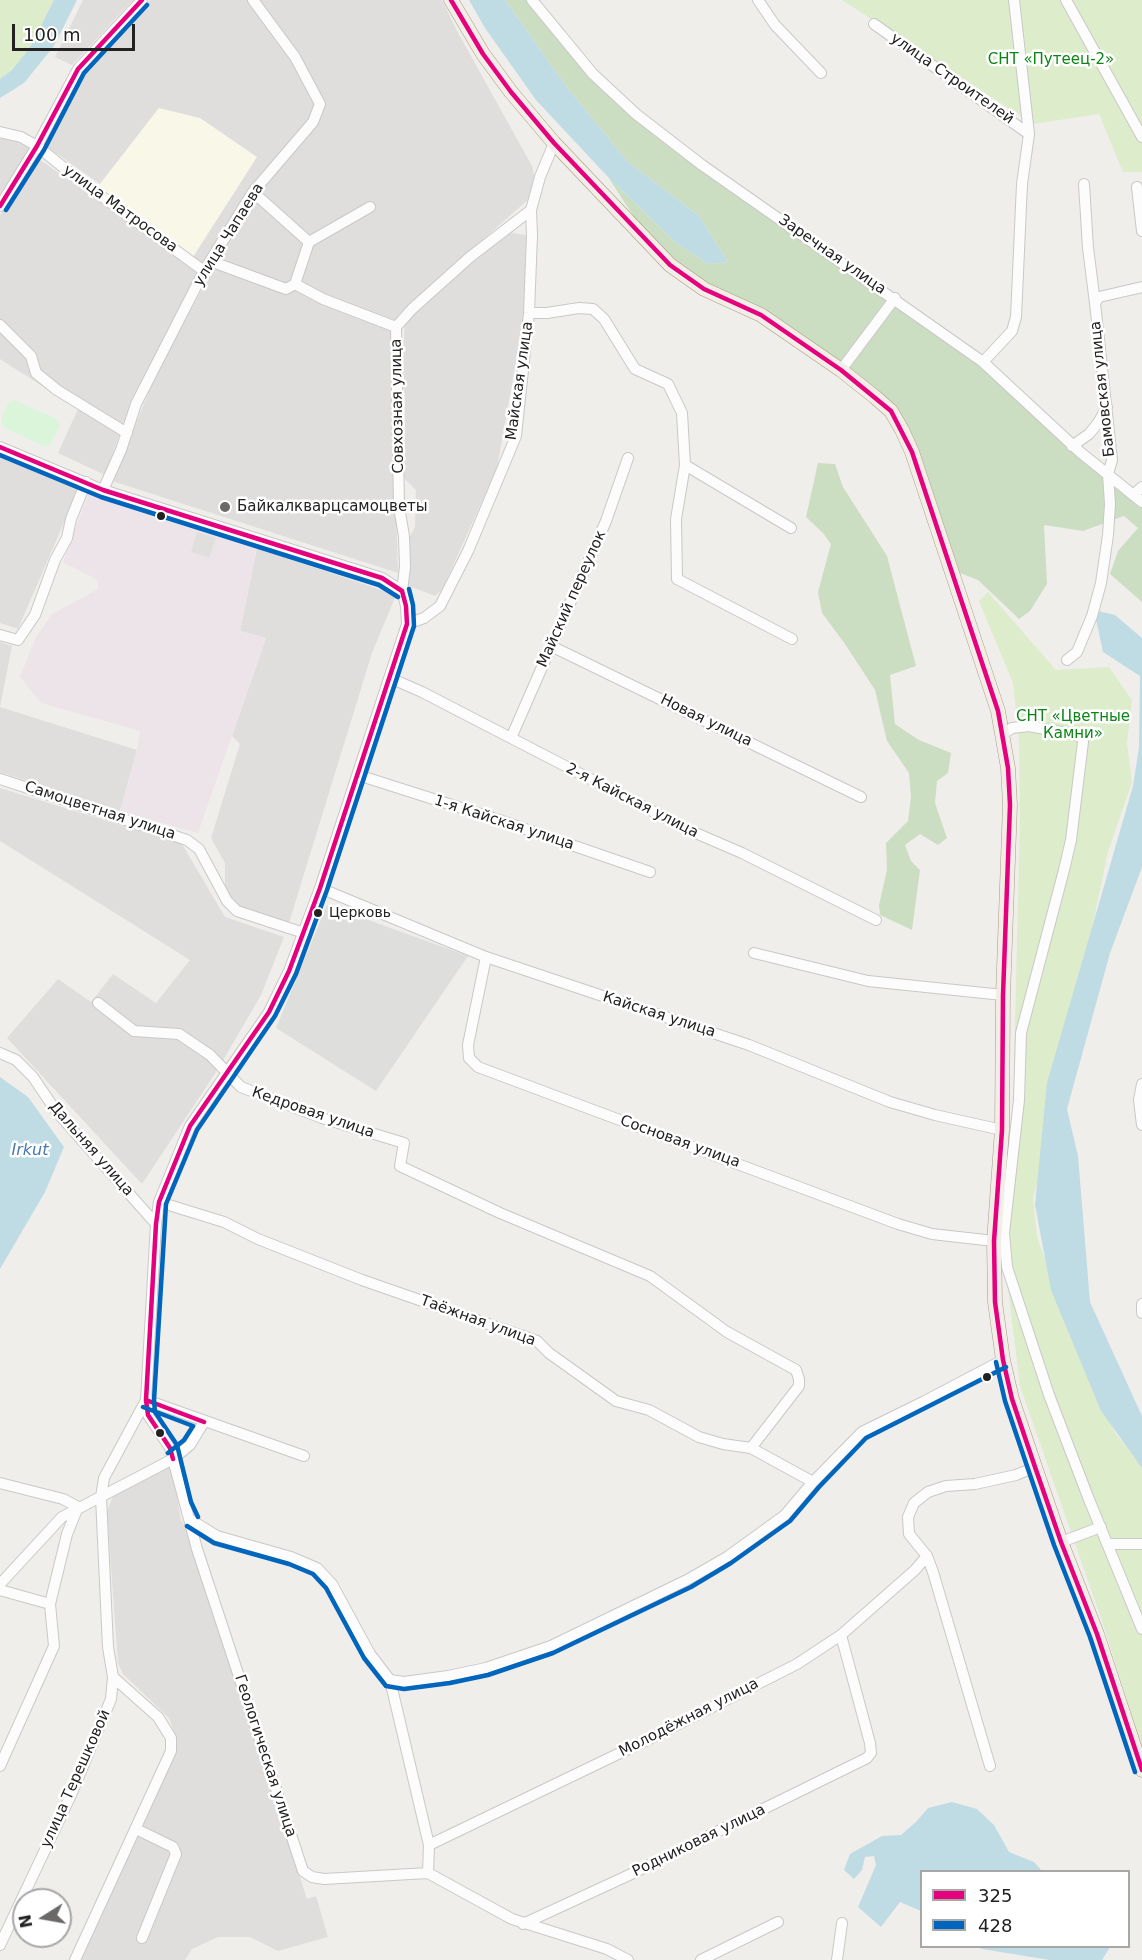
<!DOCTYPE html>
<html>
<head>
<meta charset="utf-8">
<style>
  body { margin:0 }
  #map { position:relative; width:1142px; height:1960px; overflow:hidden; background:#f0eeeb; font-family:"DejaVu Sans",sans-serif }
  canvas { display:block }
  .legend { position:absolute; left:920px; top:1870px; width:210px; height:78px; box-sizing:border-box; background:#fff; border:2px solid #a7a7a7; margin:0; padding:8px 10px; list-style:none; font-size:18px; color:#222 }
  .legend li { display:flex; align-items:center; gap:12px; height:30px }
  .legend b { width:30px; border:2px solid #a7a7a7 }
  .north { position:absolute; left:12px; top:1888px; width:60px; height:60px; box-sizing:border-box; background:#fff; border:2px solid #a7a7a7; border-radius:50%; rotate:259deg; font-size:16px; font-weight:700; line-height:24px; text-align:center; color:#222 }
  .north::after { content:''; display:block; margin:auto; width:21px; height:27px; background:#6a6968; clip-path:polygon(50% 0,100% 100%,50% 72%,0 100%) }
  .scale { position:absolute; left:12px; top:24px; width:123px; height:27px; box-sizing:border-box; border:3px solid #222; border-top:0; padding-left:8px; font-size:18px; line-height:21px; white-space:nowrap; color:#222; -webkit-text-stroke:4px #fff; paint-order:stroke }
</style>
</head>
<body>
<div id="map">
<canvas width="1142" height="1960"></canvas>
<ul class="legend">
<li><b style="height:8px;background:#e5007d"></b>325</li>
<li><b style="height:8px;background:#0065bd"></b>428</li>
</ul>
<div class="north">N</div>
<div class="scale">100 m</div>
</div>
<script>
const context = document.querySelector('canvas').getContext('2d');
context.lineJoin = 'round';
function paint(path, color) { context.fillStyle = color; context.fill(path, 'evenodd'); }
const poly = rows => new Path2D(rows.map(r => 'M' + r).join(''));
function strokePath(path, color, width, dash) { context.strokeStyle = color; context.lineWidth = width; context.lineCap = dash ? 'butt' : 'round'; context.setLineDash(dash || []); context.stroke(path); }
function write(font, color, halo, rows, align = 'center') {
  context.font = font + ' "DejaVu Sans",sans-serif'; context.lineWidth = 5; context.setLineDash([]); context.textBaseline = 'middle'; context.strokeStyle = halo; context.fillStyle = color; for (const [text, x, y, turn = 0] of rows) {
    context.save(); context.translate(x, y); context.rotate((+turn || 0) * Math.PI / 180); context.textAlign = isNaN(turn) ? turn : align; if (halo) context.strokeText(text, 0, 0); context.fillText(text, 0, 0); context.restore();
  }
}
paint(poly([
  [83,0,133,0,72,65,55,57],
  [150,0,442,0,456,29,532,166,536,184,531,197,398,315,391,328,398,573,112,481,161,363,213,270,193,257,159,108,100,184,46,146,74,91,94,61],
  [0,135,4,135,30,149,0,194],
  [39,159,200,273,133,396,105,475,58,453,78,409,0,359,0,215],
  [508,232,526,235,524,316,497,468,442,590,435,596,409,586,408,540,415,527,416,490,404,478,405,397,401,375,405,325,415,312],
  [0,453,81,483,18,629,0,623],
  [257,548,396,595,372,653,288,926,225,906,225,863,211,838,240,744,232,736,266,638,240,631],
  [0,642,12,646,0,707,137,750,120,811,0,772],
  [0,788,182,844,225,917,284,937,261,995,218,1069,142,1184,7,1038,58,979,91,1002,113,974,156,1003,190,960,0,841],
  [166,1465,172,1468,181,1520,188,1533,307,1899,316,1896,328,1937,278,1951,250,1937,218,1937,192,1949,185,1960,80,1960,175,1735,169,1718,123,1674,118,1663,107,1511,114,1494]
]), '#dfdedc');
paint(poly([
  [89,492,257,548,240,631,266,638,198,833,120,811,137,750,140,731,41,703,20,677,35,639,52,614,98,589,97,580,63,562]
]), '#ede4e9');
paint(poly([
  [159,108,200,118,257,157,193,257,97,188]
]), '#f8f7e8');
paint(poly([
  [327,905,468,956,376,1091,276,1028]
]), '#dededc');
paint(poly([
  [0,0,54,0,29,49,12,70,0,79],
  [842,0,1142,0,1142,172,1123,172,1099,114,1033,124],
  [988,592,1056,670,1109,667,1132,700,1127,743,1132,782,1108,852,1040,1175,1033,1197,1037,1237,1075,1342,1115,1433,1142,1466,1142,1747,1100,1615,1020,1386,1003,1247,1012,1146,1020,817,1019,740,1013,683,979,601]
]), '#ddeccb');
paint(poly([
  [505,0,532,0,636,114,983,362,1142,502,1142,602,1110,574,1118,551,1138,528,1124,516,1083,531,1044,525,1047,584,1030,611,1019,619,978,580,952,570,891,411,743,307,655,249,608,177,676,243,708,264,728,262,699,216,628,162,566,86],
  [818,463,835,464,843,487,887,556,916,666,890,675,895,724,919,740,951,753,948,773,937,781,935,803,947,838,938,845,920,834,905,845,911,861,920,870,912,930,880,915,879,905,887,870,886,843,908,821,911,797,909,773,887,741,875,690,845,644,822,613,818,592,831,544,823,533,806,517]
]), '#cbdec1');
paint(poly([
  [14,400,57,419,59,427,50,445,45,447,3,427,1,420,6,408,9,402]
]), '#daf5da');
paint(poly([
  [197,532,216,538,209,558,191,552]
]), '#e0dfde');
paint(poly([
  [54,0,77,0,54,46,24,83,0,98,0,79,12,70,29,49],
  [469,0,505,0,566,86,628,162,699,216,728,262,708,264,676,243,608,177,536,100,485,28],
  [1094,610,1115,615,1142,638,1142,867,1110,953,1067,1109,1078,1156,1090,1302,1142,1416,1142,1468,1101,1411,1051,1290,1035,1205,1047,1083,1133,786,1139,747,1140,676,1103,652],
  [0,1077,28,1097,64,1147,45,1192,0,1269],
  [952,1802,977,1809,994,1825,1009,1852,1034,1862,1042,1871,922,1872,921,1911,900,1902,881,1927,858,1907,876,1865,874,1856,865,1857,862,1870,854,1879,844,1870,850,1854,882,1836,901,1835,916,1822,928,1808],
  [977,1947,1110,1947,1102,1960,1050,1960,982,1949]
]), '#bfdbe3');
const minor = poly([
  [532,0,593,74,636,114,702,165,983,362,1080,452,1142,502],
  [758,0,775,25,821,73],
  [1066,0,1142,137],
  [874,24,1029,134],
  [0,132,21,137,37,146,74,176,204,271],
  [1084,184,1088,248,1095,303],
  [1137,187,1142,231],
  [253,192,309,242,295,284,323,299,396,327],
  [0,206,37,146,78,69,142,0],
  [309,242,370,207],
  [210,261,286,289,295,284],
  [529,313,547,313,579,308,593,309,604,319,635,369,668,384,682,413,685,465,676,519,677,579,792,639],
  [0,325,31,356,36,373,57,390,127,433],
  [983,362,1012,331,1016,317,1022,184,1029,134,1014,0],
  [841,370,895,298],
  [1072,446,1089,434,1098,423,1107,407],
  [0,447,103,490,382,578,402,591],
  [685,465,791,528],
  [103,490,121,450,136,404,204,271,253,192,313,122,320,104,295,57,253,0],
  [1133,495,1142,487],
  [407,624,424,618,440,606,468,551,516,436,529,313,532,235,531,210,540,177,554,143],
  [0,635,18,640,35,615,55,560,67,538,71,519,86,482],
  [551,646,861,797],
  [1067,660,1077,652,1092,616,1101,583,1108,535,1110,504,1108,474,1112,460,1095,303,1099,297,1142,287],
  [390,678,422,692,691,831,742,853,876,920],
  [1003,734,1012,728,1029,726,1077,735,1082,738,1083,742,1071,840,1064,870,1021,1033,1019,1100,1004,1233,1007,1267,1049,1395,1088,1497,1142,1629],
  [511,738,606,521,628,458],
  [358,775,499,820,650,872],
  [0,779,187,840,199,849,227,901,237,911,304,933],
  [320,888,486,957,749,1045,890,1102,935,1115,1002,1130],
  [754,953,868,981,1003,995],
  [486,957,468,1045,469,1058,478,1067,898,1224,932,1234,994,1241],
  [98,1003,134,1031,179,1034,210,1055,241,1087,322,1118,404,1143,400,1166,500,1213,650,1276,727,1332,796,1370,799,1379,799,1386,751,1448],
  [0,1053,16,1060,33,1077,56,1111,156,1224],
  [1142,1084,1139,1100,1142,1125],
  [159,1202,224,1222,258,1239,362,1280,537,1341,549,1353,616,1401,649,1410,699,1437,723,1444,751,1448,813,1482],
  [1142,1304,1142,1313],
  [146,1400,148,1415,170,1448,197,1549,303,1871,312,1877,324,1879,428,1873],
  [146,1400,304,1456],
  [0,1483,63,1499,78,1507,67,1534,50,1604,54,1646,0,1766],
  [191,1520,217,1536,291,1557,317,1568,332,1584,370,1654,390,1680,404,1682,448,1676,486,1668,551,1646,687,1580,727,1557,785,1515,813,1482,862,1432,923,1402,1003,1360],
  [1061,1542,1101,1527],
  [1108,1544,1142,1544],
  [0,1584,62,1517,173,1459,190,1445,204,1422],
  [0,1590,50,1604],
  [390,1680,429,1845,428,1873],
  [990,1766,933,1572,927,1556,909,1534,908,1517,914,1503,928,1492,946,1486,975,1484,1016,1475,1035,1467],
  [136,1829,173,1847,176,1854,142,1938],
  [429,1845,647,1740,797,1664,841,1635,915,1570,927,1556],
  [428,1873,512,1919,607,1949,628,1960],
  [523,1924,627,1876,867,1758,871,1753,870,1743,841,1635],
  [0,1945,71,1795,111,1699,113,1677,108,1647,101,1497,104,1478,146,1400,156,1224,159,1202,190,1126,269,1012,289,971,320,888,407,624,406,606,402,591,405,567,404,536,399,507,396,327,412,309,470,257,531,210],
  [75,1960,171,1751,171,1738,158,1717,113,1677],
  [701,1960,778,1922],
  [837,1960,842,1923]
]);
const major = poly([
  [451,0,483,54,511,92,554,143,670,265,704,289,761,315,841,370,875,397,891,411,902,430,912,452,998,711,1008,768,1010,805,1003,995,1002,1130,994,1241,995,1302,1003,1360,1012,1399,1035,1467,1061,1542,1097,1634,1142,1770]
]);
strokePath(minor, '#c9c8c7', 12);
strokePath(major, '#a79c86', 15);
strokePath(minor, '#fdfcfc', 10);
strokePath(major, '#f3ede7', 14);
strokePath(poly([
  [451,0,483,54,511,92,554,143,670,265,704,289,761,315,841,370,891,411,912,452,998,711,1008,768,1010,805,1003,995,1002,1130,994,1241,995,1302,1003,1360,1012,1399,1035,1467,1061,1542,1097,1634,1142,1770],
  [0,206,37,146,78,69,142,0],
  [0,447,103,490,382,578,402,591],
  [146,1400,204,1422],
  [173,1459,170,1448,148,1415,146,1400,156,1224,159,1202,190,1126,269,1012,289,971,320,888,407,624,406,606,402,591]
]), '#e5007d', 4.5);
strokePath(poly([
  [6,210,44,150,84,73,147,5],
  [0,455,101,497,379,585,398,597],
  [996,1362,1005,1401,1028,1469,1054,1545,1090,1637,1135,1772],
  [143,1407,193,1426,184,1440,168,1453],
  [198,1517,191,1502,177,1445,155,1412,154,1400,166,1204,197,1130,275,1016,296,974,327,890,414,626,413,605,409,589],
  [187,1526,214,1543,289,1564,313,1574,326,1588,364,1658,386,1686,404,1689,450,1683,488,1675,553,1653,691,1587,731,1563,790,1521,819,1487,866,1438,1006,1367]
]), '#0065bd', 4.5);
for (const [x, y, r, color] of [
  [225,507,6,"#6a6968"],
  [161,516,5,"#222"],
  [318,913,5,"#222"],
  [987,1377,5,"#222"],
  [160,1433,5,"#222"]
]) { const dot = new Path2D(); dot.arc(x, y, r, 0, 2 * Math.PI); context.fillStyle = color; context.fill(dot); strokePath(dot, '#fff', 2); }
write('14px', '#222', '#fff', [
  ["Церковь",329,913]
], 'left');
write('15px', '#0c8416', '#fff', [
  ["СНТ «Путеец-2»",1051,60],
  ["СНТ «Цветные",1073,717],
  ["Камни»",1073,734]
]);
write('15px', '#222', '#fff', [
  ["улица Строителей",952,79,35],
  ["улица Матросова",120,209,36],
  ["улица Чапаева",229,235,-58],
  ["Заречная улица",832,255,35],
  ["Майская улица",520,381,-82],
  ["Бамовская улица",1103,389,-96],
  ["Совхозная улица",398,406,-91],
  ["Майский переулок",572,599,-66],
  ["Новая улица",706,721,26],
  ["2-я Кайская улица",632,801,27],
  ["Самоцветная улица",100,811,18],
  ["1-я Кайская улица",504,823,18],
  ["Кайская улица",659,1015,18],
  ["Кедровая улица",313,1113,19],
  ["Сосновая улица",680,1142,20],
  ["Дальняя улица",91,1149,49],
  ["Таёжная улица",478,1321,20],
  ["Молодёжная улица",689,1718,-27],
  ["Геологическая улица",265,1756,72],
  ["улица Терешковой",76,1779,-66],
  ["Родниковая улица",699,1841,-26]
]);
write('15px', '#222', '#fff', [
  ["Байкалкварцсамоцветы",237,507]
], 'left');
write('italic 16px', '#4a7aab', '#fff', [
  ["Irkut",30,1151]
]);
</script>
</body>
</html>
